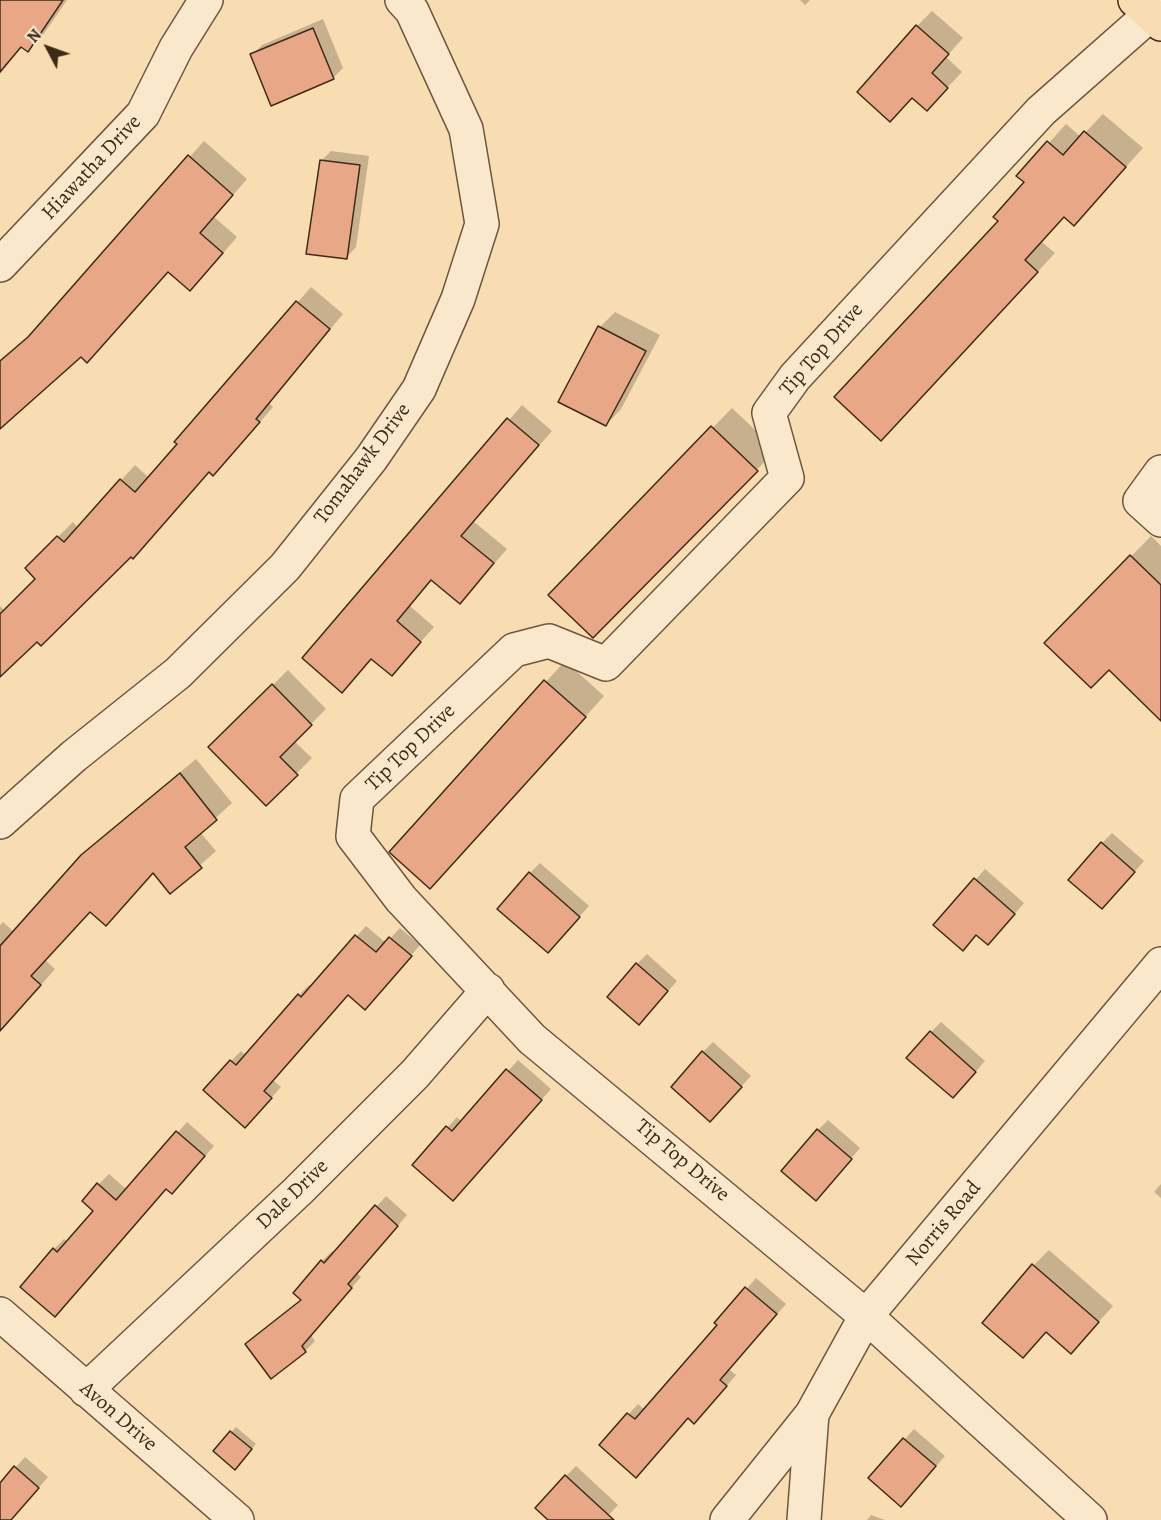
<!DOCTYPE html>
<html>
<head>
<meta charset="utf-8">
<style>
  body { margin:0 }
  #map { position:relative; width:1161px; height:1520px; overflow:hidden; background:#f8dcb2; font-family:Alegreya,serif }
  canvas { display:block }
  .north { position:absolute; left:18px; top:18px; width:60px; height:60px; -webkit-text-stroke:4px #fae8cd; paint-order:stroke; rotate:311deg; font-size:16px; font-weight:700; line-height:24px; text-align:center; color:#3f2a19 }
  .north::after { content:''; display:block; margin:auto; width:21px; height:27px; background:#3f2a19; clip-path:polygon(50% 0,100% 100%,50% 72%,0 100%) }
</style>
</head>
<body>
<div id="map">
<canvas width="1161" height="1520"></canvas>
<div class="north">N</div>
</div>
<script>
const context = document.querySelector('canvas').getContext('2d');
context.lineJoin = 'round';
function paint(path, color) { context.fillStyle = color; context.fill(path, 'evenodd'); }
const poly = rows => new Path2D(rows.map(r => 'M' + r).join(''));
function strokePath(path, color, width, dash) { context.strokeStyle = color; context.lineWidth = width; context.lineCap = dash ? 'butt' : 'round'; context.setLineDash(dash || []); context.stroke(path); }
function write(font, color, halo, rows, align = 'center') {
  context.font = font + ' Alegreya,serif'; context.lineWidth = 4.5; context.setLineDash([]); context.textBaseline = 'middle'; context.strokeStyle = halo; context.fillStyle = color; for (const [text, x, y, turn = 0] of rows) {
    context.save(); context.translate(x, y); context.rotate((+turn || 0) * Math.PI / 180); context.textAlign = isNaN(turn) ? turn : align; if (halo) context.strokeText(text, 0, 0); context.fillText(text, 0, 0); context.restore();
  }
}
paint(poly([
  [0,0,67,0,43,35,27,50,22,46,0,74],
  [800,0,810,0,805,5],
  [932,11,963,38,946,57,962,72,927,109,917,26],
  [323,19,343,68,333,78,252,55,262,45],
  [1103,114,1143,148,1074,224,1065,216,1042,242,1055,253,899,421,1000,221,1026,182,1019,176,1066,124,1081,137],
  [204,141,247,179,214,217,237,237,205,274,169,270,87,361,81,355,0,427,0,361,36,329],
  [331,151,369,156,356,247,346,258,321,161],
  [311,287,343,314,269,403,273,407,227,460,213,474,210,471,133,557,131,555,0,675,0,606,5,611,37,579,27,568,73,522,78,528,135,465,149,478,179,444,176,442],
  [615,312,660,335,621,409,606,425,600,327],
  [522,405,552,431,473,521,507,549,473,588,460,602,432,579,410,606,434,627,392,674,372,657,304,658],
  [732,408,776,450,594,637,550,595],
  [1151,536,1161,546,1161,719,1109,668,1047,643],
  [565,661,604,696,449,868,391,852],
  [288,670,326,709,294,741,312,758,266,804,210,747],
  [196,759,232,803,200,832,216,851,170,892,154,872,90,910,45,960,55,969,20,1009,0,1020,0,925,3,922,14,932,99,840],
  [1112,833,1144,861,1112,897,1102,843],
  [540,863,589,906,548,951,530,873],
  [985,869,1024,903,998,933,977,934,973,939,936,925],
  [366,926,386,943,400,928,420,945,375,998,348,994,273,1080,281,1087,255,1116,231,1061,241,1051,246,1056,299,995,309,985,311,987],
  [647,954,677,981,649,1013,637,964],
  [941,1022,985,1061,963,1086,931,1032],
  [713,1042,751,1076,720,1110,703,1052],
  [518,1060,551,1089,463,1189,414,1165,457,1117,462,1122],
  [828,1120,860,1148,826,1189,818,1130],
  [187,1122,214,1146,182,1182,167,1187,65,1305,54,1249,64,1239,67,1242,95,1211,99,1184,109,1174,127,1190],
  [1161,1184,1161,1198,1154,1192],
  [386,1196,407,1215,357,1273,361,1277,311,1335,315,1341,305,1351,247,1344,302,1299,322,1261,332,1251,334,1254],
  [1049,1250,1113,1306,1071,1352,1047,1331,1023,1356,1034,1265],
  [756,1278,786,1304,729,1369,736,1375,704,1412,601,1445,638,1404,645,1410],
  [236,1427,256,1444,240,1464,215,1451],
  [914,1429,945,1456,911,1495,870,1478],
  [25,1457,48,1477,22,1507,0,1507,0,1485],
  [576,1466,618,1505,604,1520,550,1520,566,1476],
  [871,1515,885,1520,867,1520]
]), '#0003');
const building = poly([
  [0,0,63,0,28,52,21,47,0,72,0,0],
  [916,25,949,54,932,73,948,88,927,111,912,98,890,122,857,92,916,25],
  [313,28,334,79,271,106,250,54,313,28],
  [1084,131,1126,167,1074,226,1064,217,1025,260,1038,272,881,441,834,397,998,221,993,217,1024,182,1016,176,1047,141,1063,155,1084,131],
  [188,155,233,195,200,233,223,253,190,291,168,272,87,363,81,357,0,429,0,361,28,337,188,155],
  [320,160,360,165,347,259,306,254,320,160],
  [296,301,330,329,256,419,260,422,213,476,209,472,133,559,131,557,41,646,37,642,0,677,0,614,35,579,25,568,57,536,64,542,120,479,135,492,177,444,174,442,296,301],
  [598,326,646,351,606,426,558,402,598,326],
  [507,418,539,445,461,536,494,563,460,604,431,580,397,621,421,642,392,676,371,659,342,693,302,658,507,418],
  [711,426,758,471,593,638,548,595,711,426],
  [1130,555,1161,585,1161,721,1109,670,1091,688,1044,643,1130,555],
  [544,680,586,717,430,889,389,852,544,680],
  [272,684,312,725,280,757,298,775,266,806,208,747,272,684],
  [180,773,217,820,185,847,202,868,170,894,153,873,106,926,90,912,31,976,41,985,0,1031,0,946,81,855,180,773],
  [1101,842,1135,872,1102,909,1068,880,1101,842],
  [529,872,580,917,548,953,497,909,529,872],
  [974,878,1015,914,988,945,976,935,963,951,933,925,974,878],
  [355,935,376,952,389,937,412,956,365,1010,348,995,264,1091,272,1098,245,1128,203,1090,230,1060,236,1065,298,994,301,997,355,935],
  [636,963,668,991,639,1025,607,997,636,963],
  [930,1031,976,1072,953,1098,906,1058,930,1031],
  [702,1051,742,1087,710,1122,671,1087,702,1051],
  [506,1069,542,1100,453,1201,412,1165,446,1126,452,1131,506,1069],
  [817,1129,852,1159,816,1201,781,1171,817,1129],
  [176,1131,205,1156,172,1194,166,1189,55,1317,20,1287,53,1248,57,1252,93,1211,82,1201,97,1183,116,1200,176,1131],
  [375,1205,398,1226,348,1284,352,1288,302,1346,306,1352,271,1379,245,1344,301,1300,293,1293,321,1260,324,1263,375,1205],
  [1032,1264,1099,1322,1071,1354,1046,1332,1023,1358,982,1323,1032,1264],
  [745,1287,777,1314,720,1380,727,1386,694,1424,688,1418,636,1478,599,1445,627,1413,635,1419,717,1325,714,1323,745,1287],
  [230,1431,252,1449,235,1470,213,1451,230,1431],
  [903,1438,936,1466,901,1507,868,1478,903,1438],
  [14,1466,39,1488,11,1520,0,1520,0,1483,14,1466],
  [565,1475,578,1487,614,1520,548,1520,535,1508,565,1475]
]);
paint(building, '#e8a787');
strokePath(building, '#3f2a19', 1.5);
const minor = poly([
  [0,265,143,114,176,48,206,0],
  [1161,472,1140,501,1161,520],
  [0,822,74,756,178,673,285,567,371,459,419,389,458,299,482,224,466,129,412,11,402,0],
  [0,1314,237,1520],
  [86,1390,298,1191,415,1074,488,990],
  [727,1520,812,1414],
  [804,1520,812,1414,866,1316,1161,964],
  [1090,1520,866,1316,532,1039,401,899,353,836,357,799,514,650,549,641,606,664,787,478,769,413,795,377,1041,111,1161,5]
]);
const major = poly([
  [1135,0,1161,24]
]);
strokePath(minor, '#6d563f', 36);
strokePath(major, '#3f2a19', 36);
strokePath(minor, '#fae8cd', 33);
strokePath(major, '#f8dcb2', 33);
write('21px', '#3f2a19', '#fae8cd', [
  ["Hiawatha Drive",92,168,-47],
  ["Tip Top Drive",822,350,-49],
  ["Tomahawk Drive",363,464,-53],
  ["Tip Top Drive",411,748,-44],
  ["Tip Top Drive",682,1161,40],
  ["Dale Drive",293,1195,-44],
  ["Norris Road",944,1224,-50],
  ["Avon Drive",118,1417,41]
]);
</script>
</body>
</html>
